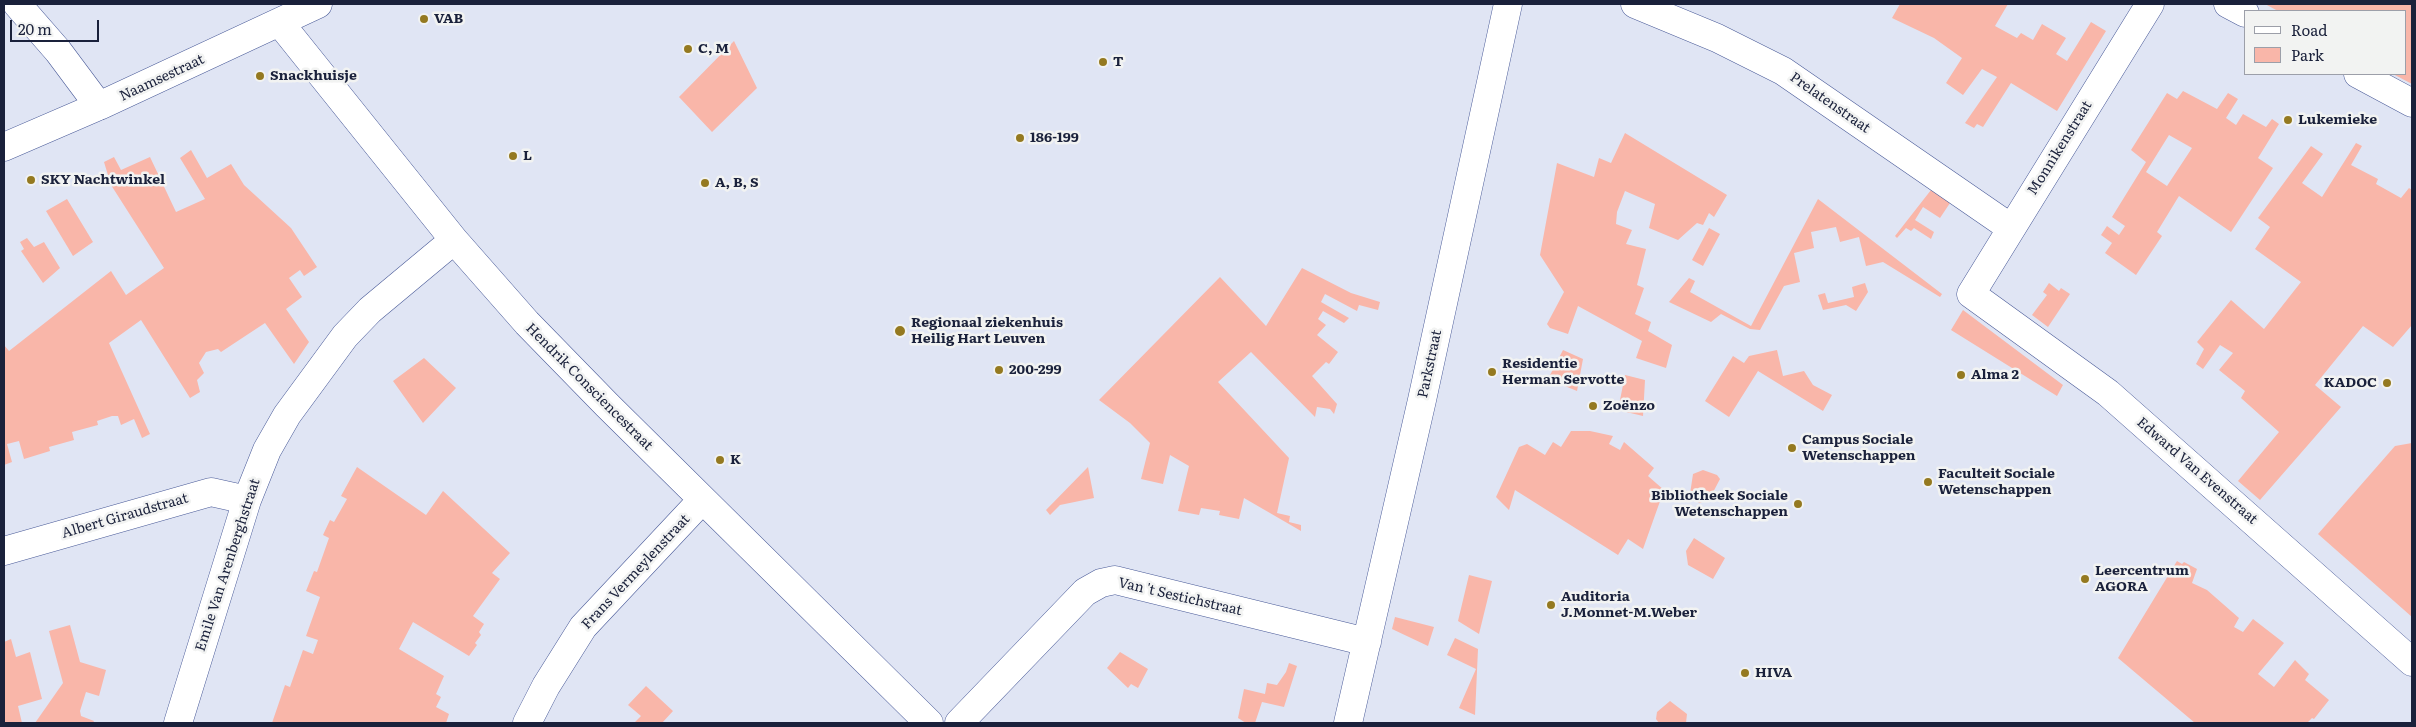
<!DOCTYPE html>
<html>
<head>
<meta charset="utf-8">
<style>
  body { margin:0 }
  #map { position:relative; width:2416px; height:727px; overflow:hidden; background:#e0e5f4; font-family:Literata,serif }
  canvas { display:block }
  .frame { position:absolute; inset:0; border:5px solid #1a213b; pointer-events:none }
  .legend { position:absolute; left:2244px; top:10px; width:162px; height:65px; box-sizing:border-box; background:#f2f3f2; border:1px solid #9c9fa9; margin:0; padding:6px 9px; list-style:none; font-size:15px; color:#1a213b }
  .legend li { display:flex; align-items:center; gap:10px; height:25px }
  .legend b { width:25px; border:1px solid #9c9fa9 }
  .scale { position:absolute; left:10px; top:20px; width:89px; height:22px; box-sizing:border-box; border:2px solid #1a213b; border-top:0; padding-left:6px; font-size:15px; line-height:18px; white-space:nowrap; color:#1a213b; -webkit-text-stroke:4px #f2f3f2; paint-order:stroke }
</style>
</head>
<body>
<div id="map">
<canvas width="2416" height="727"></canvas>
<div class="frame"></div>
<ul class="legend">
<li><b style="height:6px;background:#fff"></b>Road</li>
<li><b style="height:14px;background:#f9b6a9"></b>Park</li>
</ul>
<div class="scale">20 m</div>
</div>
<script>
const context = document.querySelector('canvas').getContext('2d');
context.lineJoin = 'round';
function paint(path, color) { context.fillStyle = color; context.fill(path, 'evenodd'); }
const poly = rows => new Path2D(rows.map(r => 'M' + r).join(''));
function strokePath(path, color, width, dash) { context.strokeStyle = color; context.lineWidth = width; context.lineCap = dash ? 'butt' : 'round'; context.setLineDash(dash || []); context.stroke(path); }
function write(font, color, halo, rows, align = 'center') {
  context.font = font + ' Literata,serif'; context.lineWidth = 5; context.setLineDash([]); context.textBaseline = 'middle'; context.strokeStyle = halo; context.fillStyle = color; for (const [text, x, y, turn = 0] of rows) {
    context.save(); context.translate(x, y); context.rotate((+turn || 0) * Math.PI / 180); context.textAlign = isNaN(turn) ? turn : align; if (halo) context.strokeText(text, 0, 0); context.fillText(text, 0, 0); context.restore();
  }
}
paint(poly([
  [1900,4,2008,4,1995,26,2017,38,2021,33,2033,40,2042,24,2066,38,2056,54,2067,61,2091,22,2106,31,2057,111,2011,83,1983,127,1977,124,1974,128,1965,123,1997,77,1982,69,1963,95,1946,83,1962,58,1934,38,1892,18],
  [2265,4,2412,4,2412,84,2393,74,2405,74,2405,11,2278,11],
  [734,41,757,88,712,132,679,97],
  [2183,91,2217,109,2228,93,2238,99,2226,118,2236,125,2243,114,2266,127,2272,119,2279,124,2258,158,2273,168,2231,232,2179,196,2157,232,2162,236,2136,275,2105,253,2112,243,2101,235,2107,226,2119,235,2125,226,2112,217,2146,162,2131,150,2167,93,2177,99],
  [2169,135,2192,148,2167,186,2146,172],
  [1625,133,1727,195,1714,217,1709,213,1703,225,1697,223,1678,240,1649,228,1655,204,1625,191,1617,212,1616,224,1632,230,1626,244,1646,249,1637,285,1644,288,1635,314,1651,322,1648,331,1672,345,1666,368,1636,358,1642,341,1578,306,1568,334,1550,328,1547,324,1564,292,1540,255,1557,163,1594,177,1599,158,1611,163],
  [2356,143,2362,146,2351,165,2378,179,2376,184,2401,198,2409,188,2412,190,2412,325,2393,347,2363,326,2315,385,2341,407,2260,500,2238,481,2279,432,2241,398,2245,391,2219,370,2233,353,2220,345,2203,369,2196,364,2204,349,2197,342,2231,300,2264,329,2301,282,2255,249,2270,227,2258,218,2311,146,2323,154,2302,183,2322,197],
  [191,150,207,178,231,164,244,185,291,228,317,267,304,276,300,270,289,278,302,297,286,309,309,342,294,364,265,323,221,352,218,349,206,352,199,363,204,373,197,380,200,392,190,398,141,320,109,343,150,434,142,438,134,419,121,425,118,416,112,416,97,421,98,425,72,432,74,440,49,447,50,451,24,459,19,441,7,444,12,462,4,465,4,345,9,351,111,271,126,295,164,268,111,185,104,162,114,157,121,170,150,157,176,212,205,199,180,158],
  [1931,190,1950,203,1940,218,1923,207,1915,220,1934,232,1931,239,1914,228,1911,231,1906,228,1897,238,1895,236],
  [67,199,93,242,73,256,46,211],
  [1818,199,1942,294,1940,297,1883,262,1866,266,1859,237,1840,242,1836,227,1811,232,1814,248,1794,253,1800,282,1784,286,1760,330,1750,329,1721,314,1711,322,1669,302,1689,278,1695,281,1690,292,1751,326],
  [1709,228,1720,234,1703,266,1692,260],
  [27,238,34,247,44,242,60,268,43,283,21,251,24,249,20,242],
  [1302,268,1351,293,1380,302,1378,310,1359,305,1357,311,1325,294,1321,302,1349,318,1344,323,1323,311,1318,319,1326,325,1317,335,1338,352,1329,364,1326,362,1312,376,1337,404,1334,414,1330,409,1317,407,1315,417,1251,352,1218,382,1289,458,1277,513,1290,516,1289,522,1301,525,1301,531,1244,498,1239,519,1219,515,1220,511,1201,508,1199,515,1178,511,1189,466,1170,455,1163,484,1141,479,1150,443,1130,423,1099,400,1220,277,1266,326],
  [1865,283,1868,292,1856,311,1846,305,1823,310,1818,295,1825,293,1828,303,1854,297,1852,287],
  [2049,283,2059,291,2061,288,2070,294,2048,327,2032,315,2047,295,2043,292],
  [1963,310,2063,385,2057,396,1951,330],
  [1563,350,1583,359,1577,391,1548,379],
  [1777,350,1783,376,1804,371,1813,385,1832,395,1823,411,1758,371,1729,417,1705,401,1733,356,1744,363,1749,356],
  [424,358,456,388,423,423,393,381],
  [1625,375,1645,380,1643,416,1618,410],
  [1571,431,1590,431,1613,436,1609,444,1620,450,1624,442,1654,468,1648,476,1664,490,1643,549,1628,539,1618,555,1515,490,1509,510,1496,497,1519,447,1527,444,1545,455,1553,442,1561,447],
  [2412,443,2412,617,2318,534,2395,446],
  [357,467,426,515,443,491,510,553,492,573,500,579,473,616,484,624,479,632,481,635,475,643,477,645,469,656,413,622,399,649,444,676,436,694,441,697,436,707,449,714,446,723,272,723,285,685,290,687,303,650,313,654,318,640,306,636,320,597,306,591,314,571,317,572,329,538,323,535,330,520,334,522,347,499,341,496],
  [1088,467,1094,498,1060,505,1050,515,1046,510],
  [1703,470,1717,475,1720,479,1710,498,1700,503,1693,500,1690,494,1693,474],
  [1694,538,1725,558,1713,579,1688,565,1686,551],
  [2177,561,2182,564,2184,562,2197,569,2192,583,2207,590,2239,618,2234,627,2243,632,2253,619,2284,643,2258,674,2274,687,2295,660,2309,674,2305,680,2329,700,2314,719,2312,718,2307,723,2195,723,2118,658],
  [1469,575,1492,581,1479,634,1458,621],
  [1395,617,1434,627,1428,646,1392,629],
  [70,625,80,662,106,670,99,696,86,692,80,711,81,716,94,721,93,723,35,723,63,683,49,631],
  [1455,638,1478,649,1475,715,1459,708,1476,669,1447,655],
  [11,639,16,657,30,652,42,699,18,706,22,723,4,723,4,642],
  [1120,652,1148,669,1138,688,1131,684,1128,688,1107,668],
  [1289,663,1297,666,1284,707,1262,702,1255,723,1246,723,1238,718,1244,689,1265,694,1267,683,1277,685,1286,672],
  [646,686,673,711,662,723,635,722,641,716,628,705],
  [1670,701,1687,714,1686,723,1659,723,1656,719,1657,712]
]), '#f9b6a9');
const minor = poly([
  [17,4,58,51,99,106],
  [1635,4,1717,38,1783,71,2011,228],
  [2150,4,1971,294,2108,393,2412,662],
  [2228,4,2245,13],
  [280,23,454,240,527,323,607,405,929,723],
  [2358,74,2412,103],
  [4,147,99,106,318,4],
  [4,551,211,492,247,500],
  [178,723,247,500,267,450,287,415,345,336,370,310,454,240],
  [527,723,546,686,583,627,702,500],
  [959,723,1085,592,1101,583,1115,580,1123,582,1367,642],
  [1348,723,1422,400,1508,4]
]);
strokePath(minor, '#495a98', 29);
strokePath(minor, '#fff', 28);
for (const [x, y, r, color] of [
  [424,19,5,"#947920"],
  [688,49,5,"#947920"],
  [1103,62,5,"#947920"],
  [260,76,5,"#947920"],
  [2288,120,5,"#947920"],
  [1020,138,5,"#947920"],
  [513,156,5,"#947920"],
  [31,180,5,"#947920"],
  [705,183,5,"#947920"],
  [900,331,6,"#947920"],
  [999,370,5,"#947920"],
  [1492,372,5,"#947920"],
  [1961,375,5,"#947920"],
  [2387,383,5,"#947920"],
  [1593,406,5,"#947920"],
  [1792,448,5,"#947920"],
  [720,460,5,"#947920"],
  [1928,482,5,"#947920"],
  [1798,504,5,"#947920"],
  [2085,579,5,"#947920"],
  [1551,605,5,"#947920"],
  [1745,673,5,"#947920"]
]) { const dot = new Path2D(); dot.arc(x, y, r, 0, 2 * Math.PI); context.fillStyle = color; context.fill(dot); strokePath(dot, '#f2f3f2', 2); }
write('bold 14px', '#1a213b', '#f2f3f2', [
  ["VAB",434,19],
  ["C, M",698,49],
  ["T",1113,62],
  ["Snackhuisje",270,76],
  ["Lukemieke",2298,120],
  ["186-199",1030,138],
  ["L",523,156],
  ["SKY Nachtwinkel",41,180],
  ["A, B, S",715,183],
  ["Regionaal ziekenhuis",911,323],
  ["Heilig Hart Leuven",911,339],
  ["Residentie",1502,364],
  ["Herman Servotte",1502,380],
  ["200-299",1009,370],
  ["Alma 2",1971,375],
  ["KADOC",2377,383,"right"],
  ["Zoënzo",1603,406],
  ["Campus Sociale",1802,440],
  ["Wetenschappen",1802,456],
  ["K",730,460],
  ["Faculteit Sociale",1938,474],
  ["Wetenschappen",1938,490],
  ["Bibliotheek Sociale",1788,496,"right"],
  ["Wetenschappen",1788,512,"right"],
  ["Leercentrum",2095,571],
  ["AGORA",2095,587],
  ["Auditoria",1561,597],
  ["J.Monnet-M.Weber",1561,613],
  ["HIVA",1755,673]
], 'left');
write('14px', '#1a213b', '#f2f3f2', [
  ["Naamsestraat",162,78,-25],
  ["Prelatenstraat",1830,103,35],
  ["Monnikenstraat",2060,148,-58],
  ["Parkstraat",1430,364,-78],
  ["Hendrik Consciencestraat",589,387,45],
  ["Edward Van Evenstraat",2197,471,41],
  ["Albert Giraudstraat",125,516,-16],
  ["Emile Van Arenberghstraat",228,565,-72],
  ["Frans Vermeylenstraat",636,572,-47],
  ["Van 't Sestichstraat",1180,597,13]
]);
</script>
</body>
</html>
